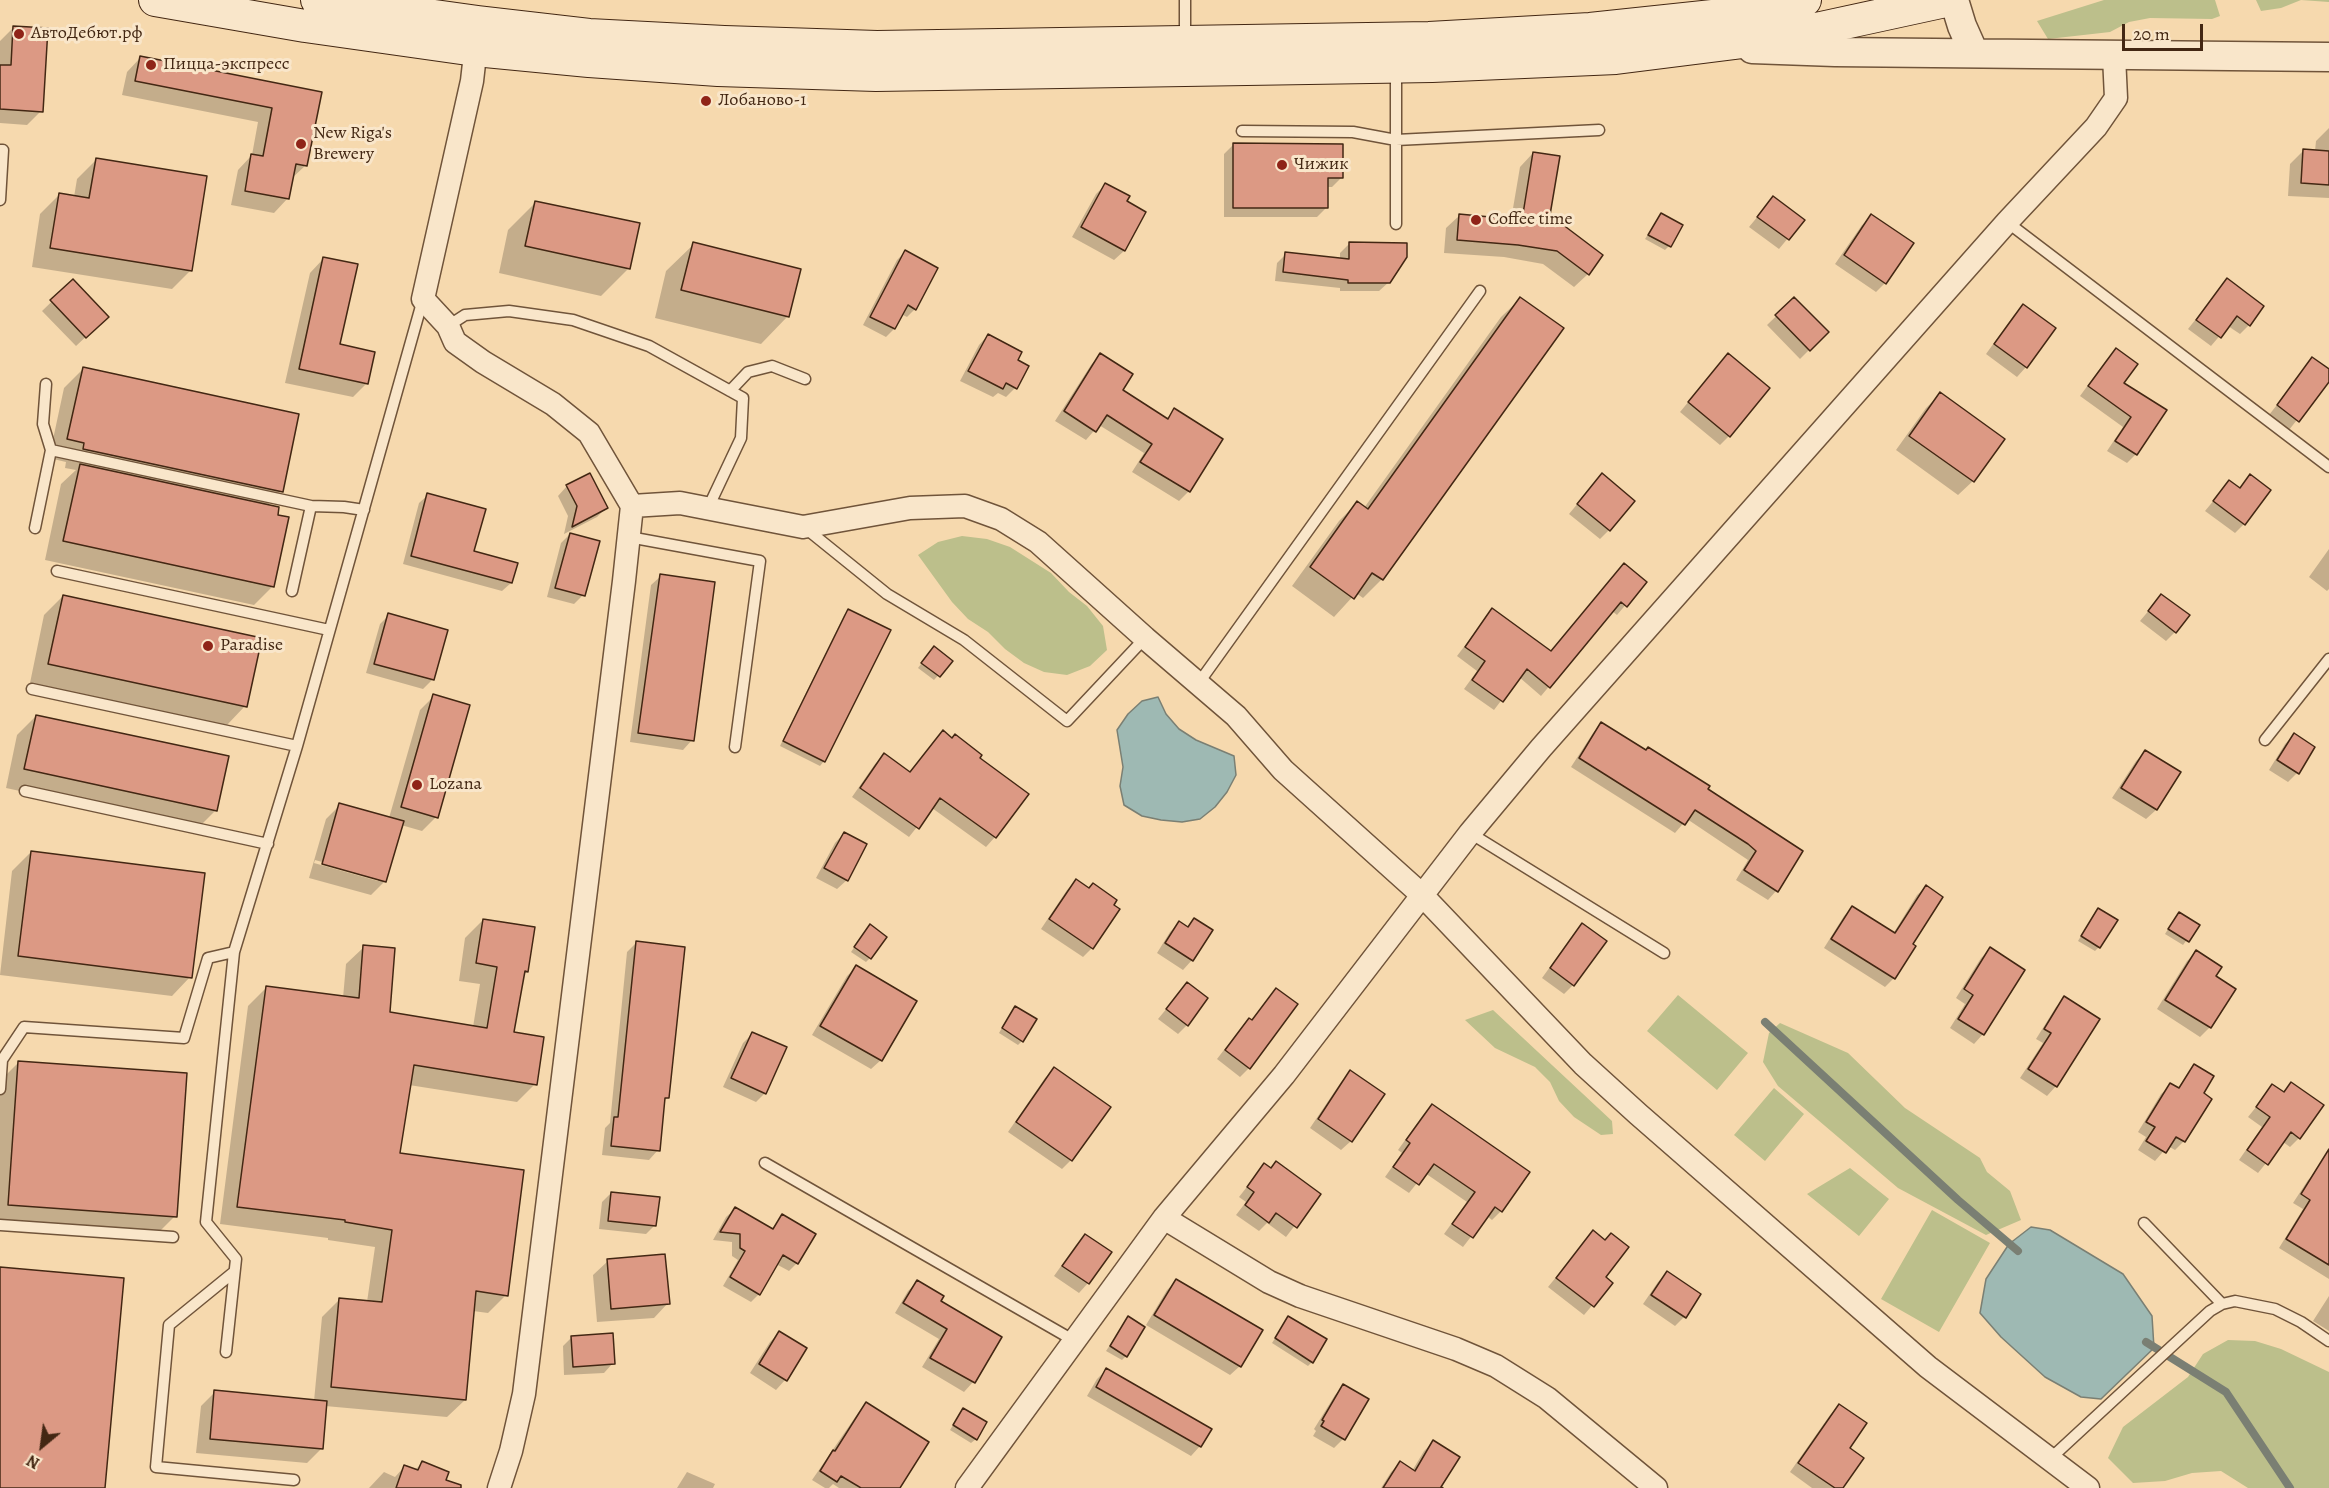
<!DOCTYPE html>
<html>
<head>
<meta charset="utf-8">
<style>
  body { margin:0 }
  #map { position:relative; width:2329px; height:1488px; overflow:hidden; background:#f6d9ae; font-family:Alegreya,serif }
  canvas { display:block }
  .north { position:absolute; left:12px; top:1416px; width:60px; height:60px; -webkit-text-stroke:4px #f9e6ca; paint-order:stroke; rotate:209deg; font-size:16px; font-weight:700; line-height:24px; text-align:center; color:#432713 }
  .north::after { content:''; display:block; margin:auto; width:21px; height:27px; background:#432713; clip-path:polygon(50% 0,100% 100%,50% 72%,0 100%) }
  .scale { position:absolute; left:2122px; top:24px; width:81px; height:27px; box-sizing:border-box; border:3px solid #432713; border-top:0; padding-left:8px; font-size:18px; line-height:21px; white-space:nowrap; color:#432713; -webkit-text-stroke:4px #f9e6ca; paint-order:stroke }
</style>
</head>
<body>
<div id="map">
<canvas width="2329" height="1488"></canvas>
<div class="north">N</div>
<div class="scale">20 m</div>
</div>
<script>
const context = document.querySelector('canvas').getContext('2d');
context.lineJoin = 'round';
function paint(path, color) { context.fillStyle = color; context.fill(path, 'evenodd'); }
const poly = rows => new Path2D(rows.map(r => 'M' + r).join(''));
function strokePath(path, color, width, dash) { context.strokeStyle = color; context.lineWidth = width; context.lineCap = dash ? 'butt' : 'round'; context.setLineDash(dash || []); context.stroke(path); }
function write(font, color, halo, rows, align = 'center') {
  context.font = font + ' Alegreya,serif'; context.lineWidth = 6; context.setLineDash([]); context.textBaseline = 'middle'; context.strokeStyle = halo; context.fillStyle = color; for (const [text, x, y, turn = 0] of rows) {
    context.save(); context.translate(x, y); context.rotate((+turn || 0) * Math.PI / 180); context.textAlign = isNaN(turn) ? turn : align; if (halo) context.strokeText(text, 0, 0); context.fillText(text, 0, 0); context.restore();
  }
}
paint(poly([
  [2104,0,2215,0,2220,16,2212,19,2150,18,2129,22,2110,32,2048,39,2037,21],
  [2256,0,2329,0,2329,2,2301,0,2281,8,2261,11],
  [962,536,987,539,1010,547,1051,573,1069,592,1087,606,1103,626,1107,650,1090,666,1067,675,1044,672,1024,663,1005,649,988,632,968,619,952,602,918,555,938,542],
  [1678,995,1748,1053,1717,1090,1647,1031],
  [1493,1010,1612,1121,1613,1134,1601,1135,1574,1117,1559,1101,1550,1082,1535,1067,1495,1048,1465,1020],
  [1780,1023,1848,1053,1905,1108,1980,1158,1987,1172,2010,1191,2021,1220,1986,1235,1898,1188,1778,1086,1763,1062,1769,1033],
  [1774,1088,1804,1114,1765,1161,1734,1135],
  [1850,1168,1889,1199,1859,1236,1807,1194],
  [1932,1210,1990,1243,1939,1332,1881,1299],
  [2228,1340,2255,1341,2281,1349,2329,1372,2329,1488,2248,1488,2221,1471,2192,1473,2165,1481,2133,1483,2108,1458,2123,1427,2188,1377,2203,1354]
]), '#bcbf8b');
const water = poly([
  [1158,697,1166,714,1179,729,1196,740,1234,756,1236,775,1227,792,1215,807,1200,819,1182,822,1161,820,1142,816,1124,805,1120,786,1123,767,1117,730,1128,714,1142,701,1158,697],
  [2031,1227,2050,1230,2123,1274,2152,1316,2154,1348,2101,1399,2081,1397,2045,1377,2001,1337,1980,1313,1986,1279,2009,1244,2031,1227]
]);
paint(water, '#9eb9b3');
strokePath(water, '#7a7f73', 1.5);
paint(poly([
  [14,27,41,111,27,125,0,123,0,41],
  [141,57,321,93,306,165,291,179,288,198,274,213,231,205,238,170,252,155,258,122,122,95,127,72],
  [2329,128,2329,198,2288,196,2290,164,2303,151,2315,151,2316,141],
  [1234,144,1341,178,1332,187,1326,187,1326,208,1317,217,1224,217,1224,154],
  [1533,153,1548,216,1588,274,1574,287,1543,264,1504,257,1444,253,1446,228,1460,215,1511,220,1520,167],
  [96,160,191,270,172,289,32,267,40,214,59,195,74,197,77,179],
  [1105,185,1125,202,1144,213,1124,251,1114,260,1072,237,1096,194],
  [1773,198,1803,220,1779,249,1749,227],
  [536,202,629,268,601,296,499,273,508,230],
  [1661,214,1669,246,1665,250,1645,239],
  [1872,216,1885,283,1876,292,1835,264,1862,225],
  [694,244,788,316,761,344,655,318,666,271],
  [1349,244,1389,282,1379,291,1340,291,1340,288,1275,281,1277,263,1286,254,1340,259,1340,253],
  [905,252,915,309,907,317,901,314,894,329,886,337,863,325,897,260],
  [324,258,338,345,367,383,353,397,285,383,310,273],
  [2227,280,2249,325,2240,334,2228,326,2211,346,2188,329],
  [73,281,107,317,76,346,42,311],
  [1520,299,1562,329,1382,579,1363,598,1356,593,1334,617,1292,586,1339,521,1357,503,1364,508,1501,317],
  [1794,299,1827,332,1800,359,1767,325],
  [2024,306,2054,328,2026,367,2017,377,1986,354,2014,315],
  [988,335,1016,361,1015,388,1006,397,998,393,993,397,960,381,979,345],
  [2116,350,2122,383,2165,411,2136,454,2127,463,2107,451,2123,427,2080,396,2107,359],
  [1100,355,1121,390,1166,419,1174,410,1221,440,1189,491,1179,501,1132,472,1144,453,1099,425,1086,440,1055,421,1091,365],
  [2313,359,2329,371,2329,379,2289,430,2269,415],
  [1719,365,1729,436,1720,445,1680,412],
  [83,369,281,491,267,506,273,586,254,605,45,560,61,484,76,470,65,468,66,462,49,458,64,388],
  [1940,394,1973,481,1958,495,1896,450,1926,408],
  [2251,476,2244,524,2235,533,2205,511,2229,482,2239,489],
  [1593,485,1609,530,1600,539,1569,514],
  [567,486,607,507,597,517,564,534,568,516,558,496],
  [428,495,473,553,511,583,502,591,403,564,419,503],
  [570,534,583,595,574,604,547,597,561,543],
  [2329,549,2329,589,2327,591,2309,577],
  [661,576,692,740,683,750,630,742,651,585],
  [1645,582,1617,615,1612,611,1541,696,1519,677,1494,710,1464,689,1477,671,1457,656,1492,610,1551,652],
  [63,596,245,706,227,725,30,683,44,615],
  [2161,596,2175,632,2166,641,2140,621],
  [848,611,824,761,820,766,780,746,844,615],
  [389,615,433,679,423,689,366,673,380,624],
  [930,652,951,661,934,680,918,668],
  [434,696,436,817,422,831,401,825,385,881,371,895,309,878,326,819,340,805,389,818,420,710],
  [315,860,378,878,378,881,314,863],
  [36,716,216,810,197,829,6,788,17,735],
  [1601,724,1801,852,1776,891,1768,900,1736,880,1748,860,1687,819,1675,833,1571,767,1593,733],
  [943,732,978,758,995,837,986,847,932,808,909,837,852,797,875,764,884,755,909,773],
  [2294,735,2297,773,2288,782,2269,770,2285,744],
  [2145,752,2179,773,2156,810,2146,819,2112,798,2136,761],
  [844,833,847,880,837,889,816,878,835,843],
  [31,852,190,977,172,996,0,975,12,871],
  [1076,881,1112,905,1092,948,1083,957,1041,929,1067,890],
  [1926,887,1911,945,1914,947,1893,979,1885,987,1824,948,1844,916,1852,908,1893,934,1917,895],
  [2094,914,2099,947,2095,951,2078,941],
  [2175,918,2198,925,2183,945,2165,934],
  [483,920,527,971,522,975,513,1033,535,1084,517,1102,409,1085,398,1155,506,1295,488,1313,473,1311,465,1400,447,1417,325,1406,321,1449,307,1463,196,1453,201,1406,215,1392,314,1401,322,1317,339,1300,367,1302,375,1247,328,1240,328,1238,220,1224,248,1006,266,988,343,998,346,964,364,947,388,1013,473,1027,480,984,459,981,465,938],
  [1194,920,1211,931,1192,960,1183,970,1157,953,1170,932,1179,923,1186,928],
  [1582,925,1573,985,1564,994,1542,978,1573,935],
  [866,930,870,958,866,962,851,952],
  [636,943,668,1097,663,1102,658,1150,649,1160,602,1155,605,1128,610,1123,627,952],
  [1990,949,2023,970,1983,1034,1974,1044,1950,1028,1965,1004,1956,998,1981,958],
  [2196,952,2214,976,2234,989,2210,1027,2200,1037,2157,1009,2187,961],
  [856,967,915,1001,881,1060,871,1069,812,1035,847,976],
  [1187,984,1187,1025,1178,1034,1158,1019],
  [1276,990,1249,1068,1240,1077,1217,1059,1240,1029,1249,1020,1251,1021],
  [2065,998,2056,1086,2047,1096,2020,1078,2043,1043,2036,1039,2056,1007],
  [1011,1012,1022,1041,1018,1045,999,1033],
  [752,1034,765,1093,756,1102,723,1087,743,1043],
  [19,1062,175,1216,156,1235,0,1224,0,1081],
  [2195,1066,2201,1094,2184,1141,2175,1150,2168,1146,2155,1161,2138,1150,2146,1137,2138,1132,2161,1094,2171,1085,2177,1089],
  [1054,1069,1071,1160,1062,1169,1008,1132,1045,1078],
  [1351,1072,1351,1141,1341,1150,1310,1128,1341,1082],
  [2291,1084,2299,1138,2290,1147,2283,1142,2258,1173,2239,1160,2262,1127,2248,1117,2273,1086,2282,1093],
  [1432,1106,1501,1211,1492,1220,1487,1216,1463,1247,1444,1234,1467,1202,1425,1173,1409,1193,1385,1177,1402,1153,1398,1150,1423,1115],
  [1264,1165,1319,1194,1286,1237,1267,1223,1259,1231,1236,1215,1246,1202,1239,1197],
  [2317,1171,2329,1179,2329,1279,2279,1248,2303,1209,2293,1203,2308,1180],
  [611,1193,655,1225,646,1234,599,1229,602,1202],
  [735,1209,771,1230,782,1216,797,1263,789,1271,776,1264,759,1294,751,1302,723,1286,738,1260,732,1256,732,1242,713,1240,726,1217],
  [1593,1232,1604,1277,1611,1283,1584,1315,1548,1287],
  [1085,1236,1109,1252,1088,1283,1079,1293,1054,1276,1076,1245],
  [608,1261,668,1303,654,1318,597,1322,593,1275],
  [1667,1273,1699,1295,1684,1317,1675,1326,1643,1304,1658,1282],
  [1176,1281,1240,1366,1230,1375,1146,1325,1167,1290],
  [917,1282,939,1302,1000,1338,973,1382,964,1392,922,1367,939,1339,895,1313,908,1291],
  [2329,1296,2329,1331,2313,1321],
  [1128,1318,1126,1356,1122,1360,1106,1351],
  [1288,1318,1312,1362,1308,1366,1272,1343],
  [779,1333,805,1349,785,1380,776,1390,750,1373,770,1342],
  [572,1337,613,1363,604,1373,564,1375,563,1346],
  [1106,1370,1200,1446,1191,1456,1087,1396,1097,1379],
  [1344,1386,1367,1400,1343,1439,1334,1448,1313,1436,1316,1431,1314,1429,1335,1395],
  [866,1404,898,1488,839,1488,833,1484,829,1488,825,1488,812,1480,858,1413],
  [1839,1406,1848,1448,1841,1488,1812,1488,1790,1472,1830,1415],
  [963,1409,976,1439,971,1443,950,1430],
  [1433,1442,1440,1485,1443,1488,1381,1488,1391,1472,1400,1463,1412,1471,1424,1451],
  [422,1463,441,1488,369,1488,384,1472,395,1477,405,1466,415,1470],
  [687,1472,715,1484,713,1488,677,1488]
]), '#0003');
strokePath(poly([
  [1765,1022,1958,1200,2018,1251],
  [2146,1342,2226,1392,2290,1488]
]), '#7a7f73', 8);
const building = poly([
  [13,26,48,28,43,112,0,109,0,65,11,65,13,26],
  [140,56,322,92,307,166,296,164,289,199,245,191,251,154,263,156,272,108,135,81,140,56],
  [1233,143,1343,144,1343,178,1328,178,1328,208,1233,208,1233,143],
  [2303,149,2329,151,2329,185,2301,183,2303,149],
  [1533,152,1560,156,1550,215,1603,255,1589,275,1557,251,1518,245,1457,240,1459,214,1522,220,1533,152],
  [96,158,207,176,192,271,50,248,59,193,89,198,96,158],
  [1105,183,1130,196,1127,201,1146,212,1125,251,1081,227,1105,183],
  [1773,196,1805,220,1789,240,1757,217,1773,196],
  [535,201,640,223,630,269,525,246,535,201],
  [1661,213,1683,225,1671,247,1648,235,1661,213],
  [1871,214,1914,243,1886,284,1844,255,1871,214],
  [693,242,801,269,789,317,681,290,693,242],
  [1349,242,1407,243,1407,257,1390,283,1348,283,1348,280,1283,272,1285,252,1349,259,1349,242],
  [905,250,938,268,916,310,908,305,895,329,870,317,905,250],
  [323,257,358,264,340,344,375,352,368,384,299,369,323,257],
  [2227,278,2264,306,2250,326,2237,316,2221,338,2196,320,2227,278],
  [73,279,109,317,86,338,50,300,73,279],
  [1520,297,1564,328,1383,580,1372,573,1354,599,1310,567,1357,501,1368,509,1520,297],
  [1794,297,1829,332,1810,351,1775,315,1794,297],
  [2023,304,2056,328,2027,368,1994,344,2023,304],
  [988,334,1022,352,1018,360,1029,366,1017,389,1006,383,1003,389,968,371,988,334],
  [2116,348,2138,364,2124,383,2167,410,2137,455,2115,441,2131,417,2088,386,2116,348],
  [1100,353,1133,374,1123,390,1168,419,1174,408,1223,439,1190,492,1140,462,1152,444,1107,415,1096,432,1064,411,1100,353],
  [1728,353,1770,388,1730,437,1688,402,1728,353],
  [2312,357,2329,369,2329,382,2299,422,2277,405,2312,357],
  [83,367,299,414,283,492,83,449,84,443,67,439,83,367],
  [1940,392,2005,439,1974,482,1909,436,1940,392],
  [80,464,279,507,278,515,289,517,274,587,63,541,80,464],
  [590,473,608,508,572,527,577,506,566,485,590,473],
  [1602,473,1635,501,1610,531,1577,504,1602,473],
  [2250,474,2271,490,2245,525,2213,501,2229,480,2240,488,2250,474],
  [427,493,486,509,474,551,518,563,512,583,411,556,427,493],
  [570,533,600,541,585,596,555,588,570,533],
  [1624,563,1647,582,1627,607,1621,602,1550,688,1527,669,1503,702,1472,680,1485,661,1465,647,1492,608,1551,651,1624,563],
  [660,574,715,582,694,741,638,733,660,574],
  [2161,594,2190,615,2176,633,2148,611,2161,594],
  [63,595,262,638,247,707,48,664,63,595],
  [848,609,891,630,825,762,783,741,848,609],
  [388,613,448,630,434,680,374,664,388,613],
  [934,646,953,661,940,677,921,663,934,646],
  [433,694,470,705,438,818,401,807,433,694],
  [36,715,229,756,217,811,24,769,36,715],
  [1601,722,1646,750,1648,747,1710,786,1708,789,1803,851,1778,892,1744,870,1756,851,1748,844,1695,810,1685,825,1579,758,1601,722],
  [943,730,952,738,955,734,982,755,980,758,1029,794,996,838,940,798,919,829,860,788,884,753,910,772,943,730],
  [2294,733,2315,747,2299,774,2277,760,2294,733],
  [2145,750,2181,772,2157,810,2121,788,2145,750],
  [339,803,404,821,386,882,322,864,339,803],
  [844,832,867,844,848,881,824,868,844,832],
  [31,851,205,873,192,978,18,956,31,851],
  [1076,879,1089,888,1093,883,1117,900,1114,905,1120,909,1093,949,1049,919,1076,879],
  [1926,885,1943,897,1913,944,1916,946,1895,979,1831,939,1852,906,1895,933,1926,885],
  [2098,908,2118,920,2100,948,2081,936,2098,908],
  [2179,912,2200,925,2189,942,2168,929,2179,912],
  [1194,918,1213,930,1193,961,1165,943,1179,921,1188,927,1194,918],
  [483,919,535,927,528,972,525,971,514,1032,544,1037,537,1085,414,1065,400,1153,524,1170,508,1296,476,1291,466,1400,331,1387,339,1298,382,1302,392,1230,345,1222,345,1220,237,1207,266,986,359,998,363,945,395,948,390,1012,487,1028,497,967,476,963,483,919],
  [1582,923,1607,941,1574,986,1550,968,1582,923],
  [870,924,887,937,871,959,854,947,870,924],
  [636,941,685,947,669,1098,665,1098,660,1151,611,1146,614,1117,618,1117,636,941],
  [1990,947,2025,970,1984,1035,1958,1019,1973,995,1964,989,1990,947],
  [2196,950,2222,967,2216,976,2236,989,2211,1028,2165,1000,2196,950],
  [856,965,917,1001,882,1061,820,1026,856,965],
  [1187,982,1208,998,1188,1026,1166,1009,1187,982],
  [1276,988,1298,1004,1250,1069,1225,1050,1249,1018,1252,1020,1276,988],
  [2064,996,2100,1019,2057,1087,2028,1069,2051,1033,2044,1029,2064,996],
  [1015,1006,1037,1019,1023,1042,1002,1028,1015,1006],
  [752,1032,787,1047,766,1094,731,1078,752,1032],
  [18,1061,187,1073,177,1217,8,1205,18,1061],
  [2194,1064,2214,1076,2204,1093,2212,1099,2185,1142,2176,1137,2166,1153,2146,1141,2155,1127,2146,1122,2170,1083,2179,1088,2194,1064],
  [1054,1067,1111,1107,1072,1161,1016,1122,1054,1067],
  [1350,1070,1385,1094,1352,1142,1318,1119,1350,1070],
  [2291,1082,2324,1105,2300,1139,2291,1132,2268,1165,2247,1150,2270,1117,2256,1107,2272,1084,2284,1092,2291,1082],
  [1432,1104,1530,1172,1502,1212,1495,1207,1473,1238,1452,1224,1475,1192,1434,1164,1419,1185,1393,1167,1410,1143,1406,1140,1432,1104],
  [2329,1149,2329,1265,2286,1239,2310,1200,2301,1194,2329,1149],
  [1276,1161,1321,1194,1297,1228,1276,1213,1269,1223,1245,1205,1254,1192,1247,1187,1264,1163,1271,1168,1276,1161],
  [611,1192,660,1197,656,1226,608,1221,611,1192],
  [735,1207,773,1229,782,1214,816,1234,798,1264,783,1255,760,1295,730,1277,745,1251,740,1248,740,1234,720,1232,735,1207],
  [1593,1230,1605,1240,1611,1233,1629,1247,1606,1277,1613,1283,1594,1307,1556,1278,1593,1230],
  [1085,1234,1112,1252,1089,1284,1062,1266,1085,1234],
  [665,1254,670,1304,611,1309,607,1259,665,1254],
  [0,1267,124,1278,105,1488,0,1488,0,1267],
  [1667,1271,1701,1294,1686,1318,1651,1295,1667,1271],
  [1176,1279,1263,1330,1241,1367,1154,1315,1176,1279],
  [917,1280,944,1296,941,1301,1002,1337,975,1383,930,1358,947,1329,903,1303,917,1280],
  [1128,1316,1145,1327,1127,1357,1110,1346,1128,1316],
  [1288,1316,1327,1339,1313,1363,1275,1338,1288,1316],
  [779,1331,807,1348,787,1381,759,1364,779,1331],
  [613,1333,615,1364,573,1367,571,1336,613,1333],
  [1106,1368,1212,1429,1201,1447,1096,1387,1106,1368],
  [1343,1384,1369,1399,1345,1440,1321,1426,1324,1421,1322,1420,1343,1384],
  [214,1390,327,1401,323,1449,210,1439,214,1390],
  [866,1402,929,1442,900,1488,861,1488,841,1476,837,1482,820,1471,833,1450,835,1451,866,1402],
  [1839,1404,1867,1423,1850,1448,1864,1458,1843,1488,1835,1488,1798,1463,1839,1404],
  [963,1408,987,1422,977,1440,953,1425,963,1408],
  [1433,1440,1460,1457,1441,1487,1443,1488,1383,1488,1400,1461,1415,1471,1433,1440],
  [422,1461,449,1472,446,1480,461,1485,461,1488,396,1488,404,1465,418,1470,422,1461]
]);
paint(building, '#dc9984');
strokePath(building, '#432713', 1.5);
const service = poly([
  [1185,0,1185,39],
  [1242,131,1353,132,1396,140,1599,130],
  [0,150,3,150,0,200],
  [2007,222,2329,467],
  [1396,224,1396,70],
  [448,326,465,315,509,311,573,320,649,346,743,398,741,438,708,508],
  [46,384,43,424,51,450],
  [730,391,748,372,772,366,805,379],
  [804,527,887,594,964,640,1067,721,1145,638],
  [35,528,51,450,311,506],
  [629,537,760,561,735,747],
  [57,571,329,630],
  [292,591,311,506,344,507,364,510],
  [1198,684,1480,291],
  [32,689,297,746],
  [2265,740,2329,659],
  [25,791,268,844],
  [1470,833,1664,953],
  [0,1089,2,1060,24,1027,184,1038,208,958,234,952,297,746,423,299],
  [765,1163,1073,1340],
  [2144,1223,2222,1304],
  [0,1225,173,1237],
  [234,1272,169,1325,156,1467,294,1480],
  [226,1352,236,1259,206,1222,234,952],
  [2051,1458,2210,1311,2222,1304,2235,1301,2275,1309,2301,1322,2329,1341]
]);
const minor = poly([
  [477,37,472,81,423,299,448,326,455,342,483,362,553,404,589,433,632,506],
  [1164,1218,1269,1282,1300,1296,1456,1349,1496,1366,1547,1398,1656,1488],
  [499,1488,511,1451,524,1394,624,581,632,506,680,503,803,527,910,508,965,506,1001,519,1038,542,1145,638,1236,716,1283,770,1422,895,1583,1064,1638,1114,1928,1367,2088,1488],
  [967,1488,1164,1218,1284,1075,1470,833,1541,748,2007,222,2096,127,2116,98,2114,56]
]);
const tertiary = poly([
  [1954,0,1962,26,1974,53],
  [1752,49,1835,52,2329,57]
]);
const secondary = poly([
  [155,0,305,26,475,50,589,61,718,70,876,75,1432,66,1616,58,1775,38,1950,0],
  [317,0,478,22,589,35,724,42,877,47,1429,38,1590,29,1740,13,1805,0]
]);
strokePath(service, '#70543a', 13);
strokePath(minor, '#70543a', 25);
strokePath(tertiary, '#70543a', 31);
strokePath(secondary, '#432713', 34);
strokePath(service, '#f9e6ca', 10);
strokePath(minor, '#f9e6ca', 22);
strokePath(tertiary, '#f9e6ca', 28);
strokePath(secondary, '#f9e6ca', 32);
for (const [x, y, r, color] of [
  [19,34,6,"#8f2418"],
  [151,65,6,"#8f2418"],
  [706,101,6,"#8f2418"],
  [301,144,6,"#8f2418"],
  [1282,165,6,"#8f2418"],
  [1476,220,6,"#8f2418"],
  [208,646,6,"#8f2418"],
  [417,785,6,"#8f2418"]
]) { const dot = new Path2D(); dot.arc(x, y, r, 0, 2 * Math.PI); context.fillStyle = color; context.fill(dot); strokePath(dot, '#f9e6ca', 2); }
write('18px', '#432713', '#f9e6ca', [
  ["АвтоДебют.рф",31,34],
  ["Пицца-экспресс",163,65],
  ["Лобаново-1",718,101],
  ["New Riga's",313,134],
  ["Brewery",313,155],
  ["Чижик",1294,165],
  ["Coffee time",1488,220],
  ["Paradise",220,646],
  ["Lozana",429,785]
], 'left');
</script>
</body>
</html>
